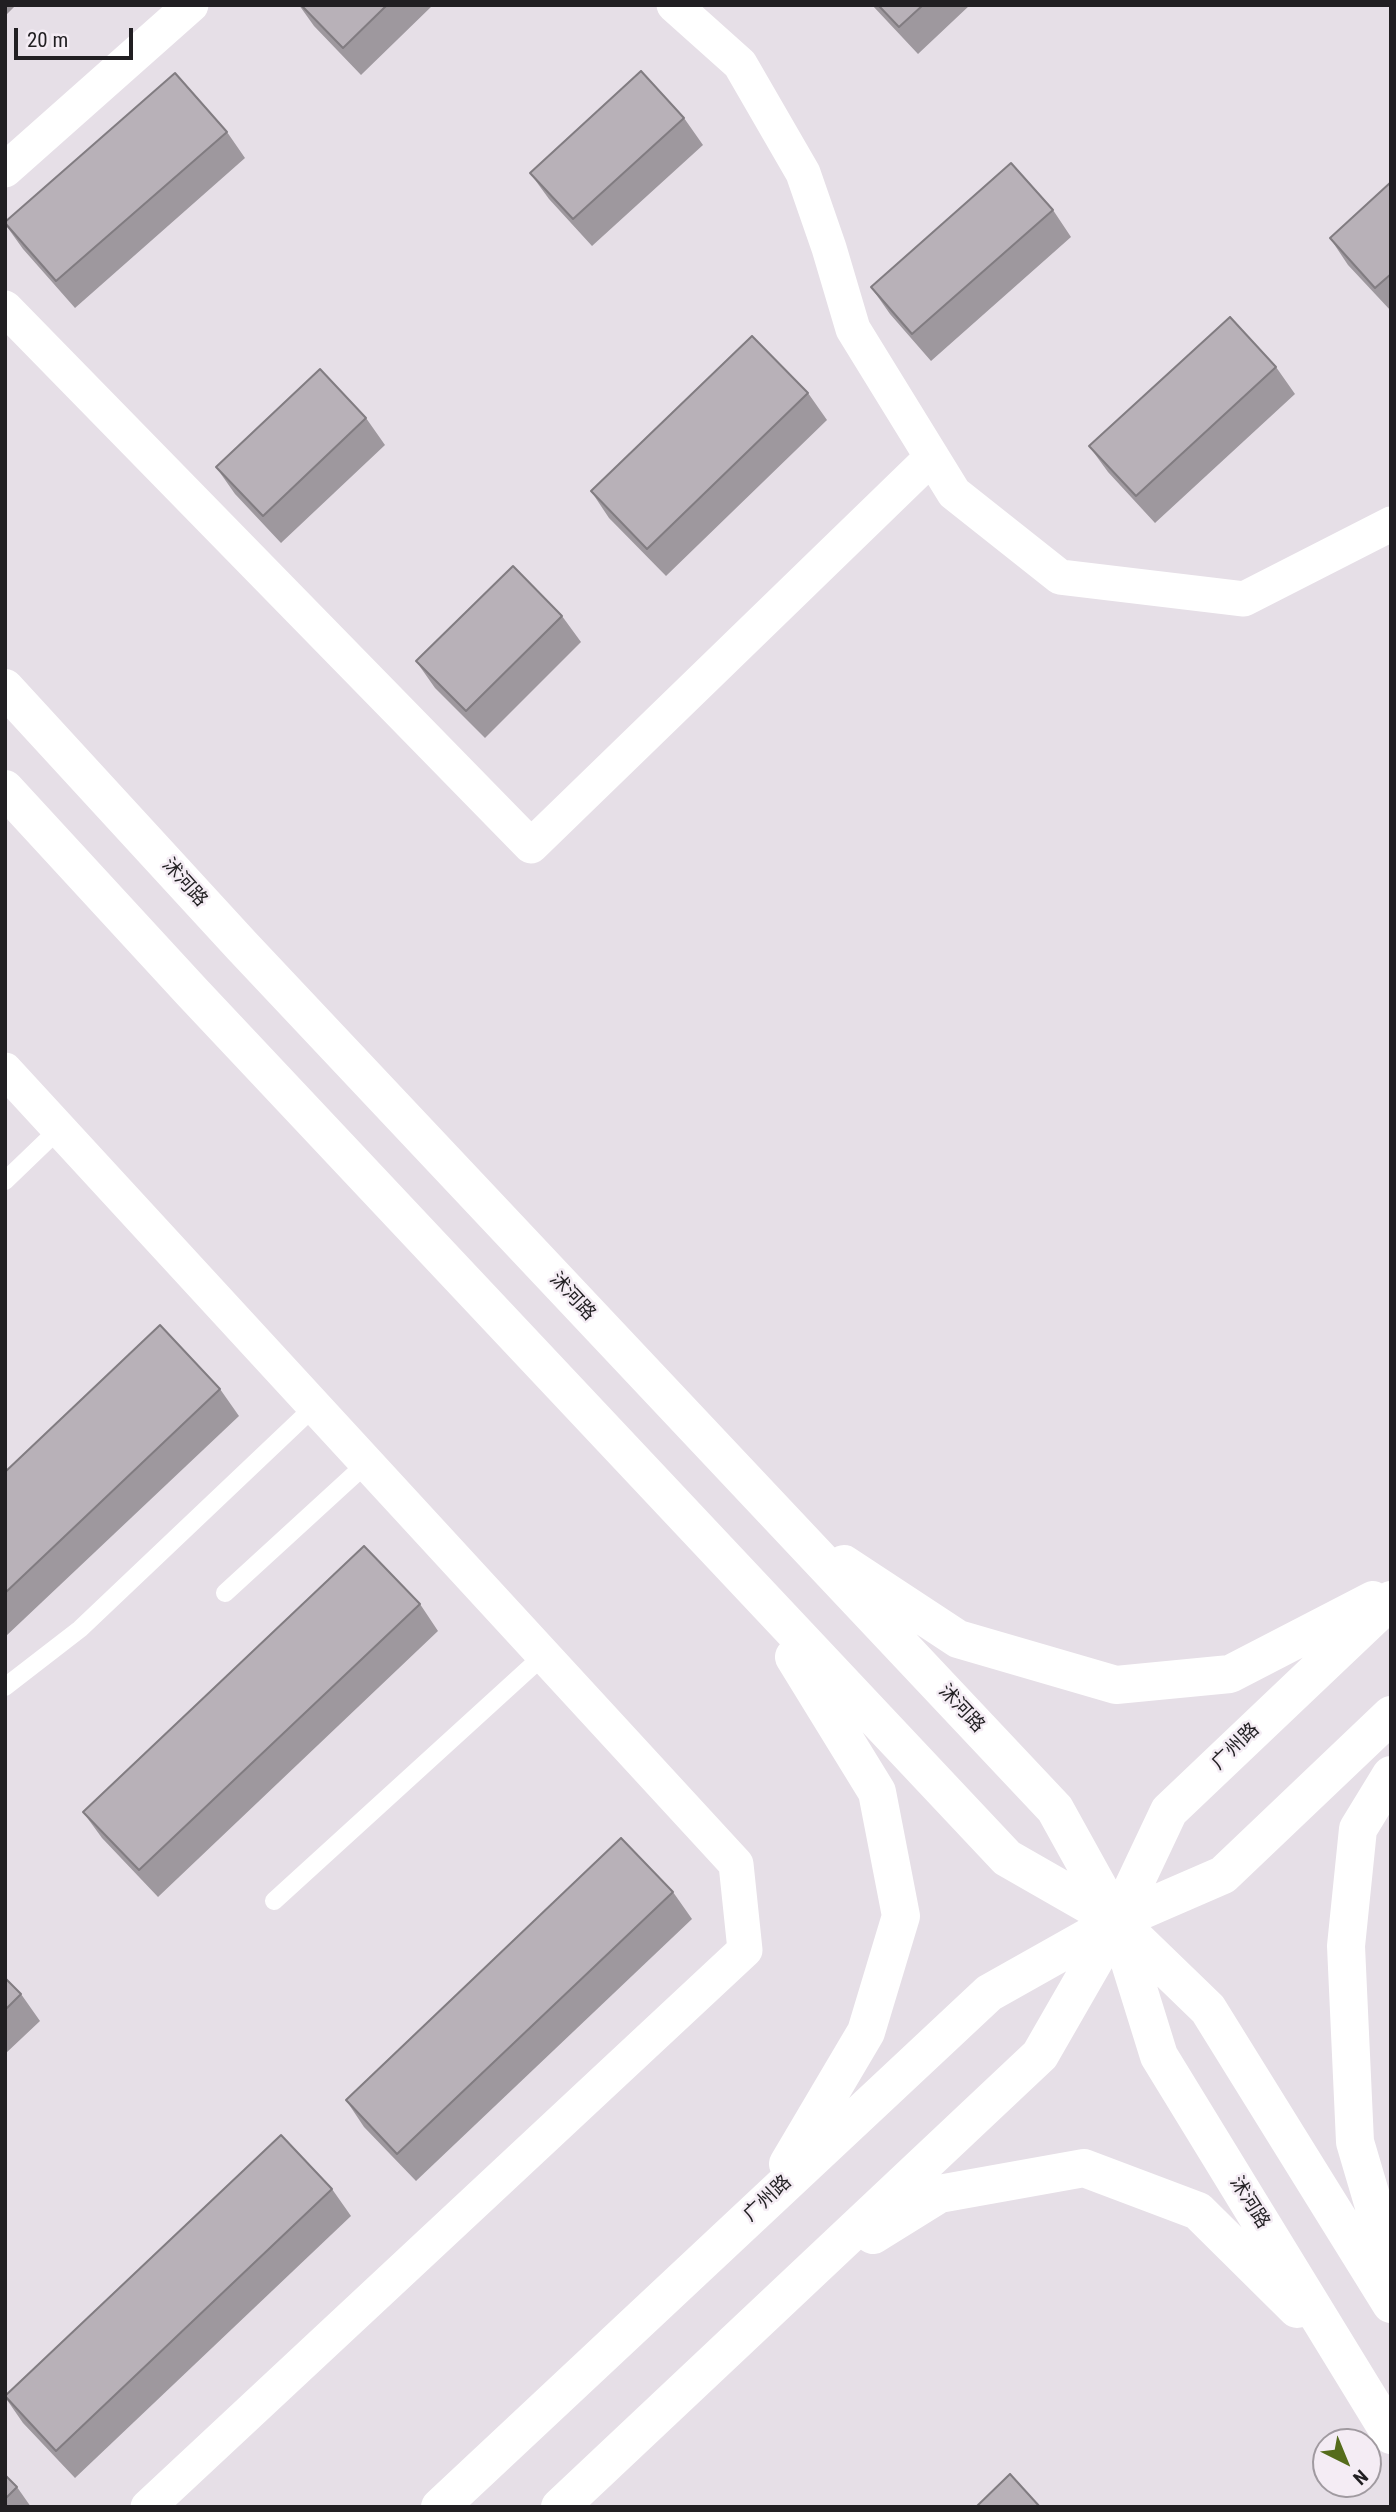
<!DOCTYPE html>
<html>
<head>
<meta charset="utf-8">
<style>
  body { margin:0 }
  #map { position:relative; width:1396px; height:2512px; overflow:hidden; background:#e6dfe7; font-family:"Roboto Condensed",sans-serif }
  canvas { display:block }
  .frame { position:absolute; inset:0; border:7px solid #211f22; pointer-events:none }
  .north { position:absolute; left:1312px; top:2428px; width:70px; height:70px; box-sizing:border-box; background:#f4ecf4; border:2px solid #a09aa0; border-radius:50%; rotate:137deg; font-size:19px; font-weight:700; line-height:28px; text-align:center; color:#211f22 }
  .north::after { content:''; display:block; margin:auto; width:24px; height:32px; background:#556c1b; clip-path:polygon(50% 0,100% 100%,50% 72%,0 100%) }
  .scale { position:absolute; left:14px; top:28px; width:119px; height:32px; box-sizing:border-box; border:4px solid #211f22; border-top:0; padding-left:9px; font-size:21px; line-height:24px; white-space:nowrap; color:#211f22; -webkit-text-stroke:5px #f4ecf4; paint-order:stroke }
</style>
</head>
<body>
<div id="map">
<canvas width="1396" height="2512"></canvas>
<div class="frame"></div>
<div class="north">N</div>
<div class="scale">20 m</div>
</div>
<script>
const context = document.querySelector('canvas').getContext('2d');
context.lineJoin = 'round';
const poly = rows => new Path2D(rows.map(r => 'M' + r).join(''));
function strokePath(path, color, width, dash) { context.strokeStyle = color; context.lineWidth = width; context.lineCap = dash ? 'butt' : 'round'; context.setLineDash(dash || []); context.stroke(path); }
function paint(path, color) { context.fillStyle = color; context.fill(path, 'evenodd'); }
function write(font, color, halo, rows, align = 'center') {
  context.font = font + ' "Roboto Condensed","Noto Sans SC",sans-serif'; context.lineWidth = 5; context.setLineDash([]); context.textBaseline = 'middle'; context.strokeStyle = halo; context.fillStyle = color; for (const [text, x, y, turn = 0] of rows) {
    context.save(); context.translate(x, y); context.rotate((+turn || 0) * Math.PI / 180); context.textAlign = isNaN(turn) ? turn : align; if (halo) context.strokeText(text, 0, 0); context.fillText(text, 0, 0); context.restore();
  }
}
strokePath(poly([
  [5,1181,59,1129],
  [225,1593,367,1463],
  [5,1687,80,1629,315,1406],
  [274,1901,544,1655]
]), '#fff', 18);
strokePath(poly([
  [674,5,740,64,803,173,829,248,853,329,954,493,1060,577,1244,599,1391,524],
  [5,170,191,5],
  [5,308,531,846,932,457],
  [5,1070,736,1864,745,1950,148,2507]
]), '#fff', 35);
strokePath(poly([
  [5,688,242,946,1055,1809,1117,1921,1159,2056,1391,2435],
  [5,789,192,992,1007,1858,1117,1921,1208,2009,1391,2304],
  [844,1564,958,1639,1116,1685,1230,1674,1373,1600],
  [1391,1775,1358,1829,1346,1946,1355,2142,1391,2264],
  [788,2164,866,2032,901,1916,877,1792,794,1657],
  [873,2235,939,2194,1084,2168,1198,2211,1297,2309],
  [440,2507,989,1993,1117,1921,1223,1875,1391,1715],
  [560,2507,1040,2055,1117,1921,1169,1811,1391,1600]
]), '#fff', 38);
paint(poly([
  [5,5,16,5,5,16],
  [299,5,433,5,361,75,314,26],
  [872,5,970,5,918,54],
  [684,118,703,145,592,246,549,199,530,173],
  [227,132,245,158,75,308,23,249,5,224],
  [1391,182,1391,311,1348,265,1330,238],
  [1053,210,1071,237,931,361,890,314,871,287],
  [1276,367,1295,394,1155,523,1108,472,1089,446],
  [808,393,827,420,666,576,609,518,591,491],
  [366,418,385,445,281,543,235,494,216,467],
  [562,616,581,642,485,738,435,688,416,661],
  [220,1389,239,1416,5,1637,5,1472],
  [420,1604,438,1631,158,1897,102,1838,83,1812],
  [673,1892,692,1919,416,2181,364,2127,346,2100],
  [5,1978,21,1994,40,2021,5,2054],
  [332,2189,351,2216,75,2478,23,2423,5,2397],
  [5,2475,17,2487,31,2507,5,2507]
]), '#9e989e');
const building = poly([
  [301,5,387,5,343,48,301,5],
  [878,5,923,5,899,27,878,5],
  [641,71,684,118,573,219,530,173,641,71],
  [175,73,227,132,56,281,5,223,5,222,175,73],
  [1011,163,1053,210,912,334,871,287,1011,163],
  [1391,182,1391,274,1375,288,1330,238,1391,182],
  [1230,317,1276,367,1136,496,1089,446,1230,317],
  [752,336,808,393,647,549,591,491,752,336],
  [320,369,366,418,263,516,216,467,320,369],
  [513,566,562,616,466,711,416,661,513,566],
  [160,1325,220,1389,5,1593,5,1472,160,1325],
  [364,1546,420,1604,139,1870,83,1812,364,1546],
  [621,1838,673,1892,397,2154,346,2100,621,1838],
  [5,1978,21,1994,5,2010,5,1978],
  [281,2135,332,2189,56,2451,5,2396,281,2135],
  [1010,2474,1040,2507,976,2507,1010,2474],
  [5,2475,17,2487,5,2499,5,2475]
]);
paint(building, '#b8b1b8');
strokePath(building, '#817c81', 2);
write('19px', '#211f22', '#f4ecf4', [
  ["沭河路",184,883,48],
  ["沭河路",572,1297,47],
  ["沭河路",961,1709,47],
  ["广州路",1236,1747,-44],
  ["广州路",768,2199,-43],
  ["沭河路",1249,2203,58]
]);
</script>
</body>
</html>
